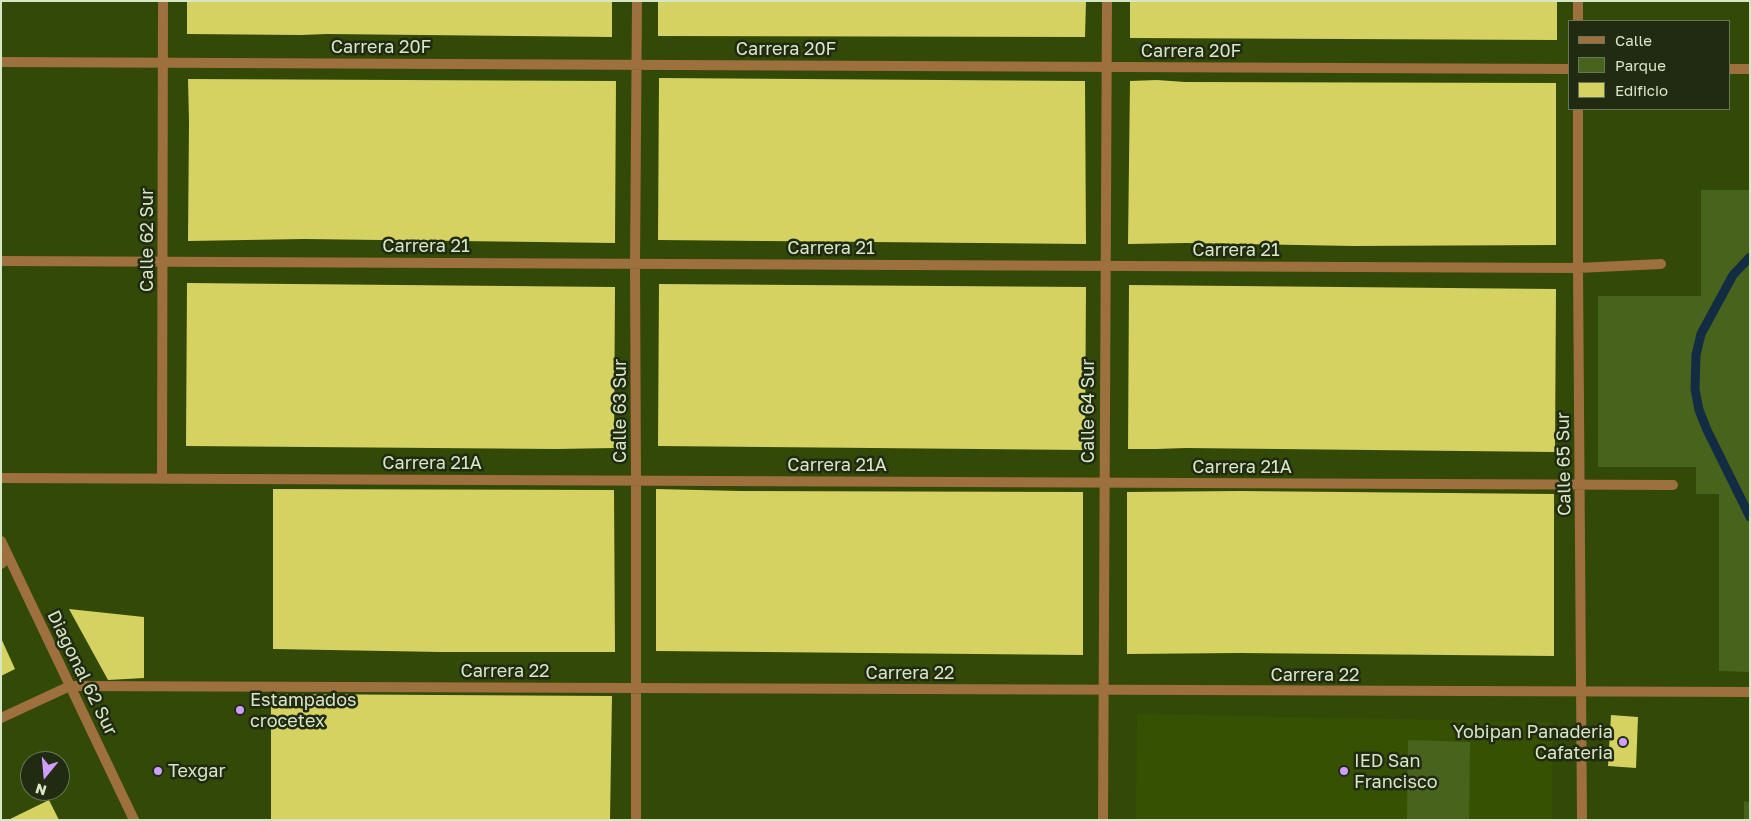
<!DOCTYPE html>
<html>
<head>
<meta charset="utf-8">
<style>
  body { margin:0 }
  #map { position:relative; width:1751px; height:821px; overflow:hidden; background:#324907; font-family:"Golos Text",sans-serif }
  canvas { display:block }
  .frame { position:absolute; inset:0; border:2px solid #d7e7c6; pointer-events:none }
  .legend { position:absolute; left:1568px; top:20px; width:162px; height:90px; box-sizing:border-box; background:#212b12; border:1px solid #6a765a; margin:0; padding:6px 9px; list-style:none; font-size:15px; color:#d7e7c6 }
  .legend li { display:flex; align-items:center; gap:10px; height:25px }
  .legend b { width:25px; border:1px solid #6a765a }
  .north { position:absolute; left:20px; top:751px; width:50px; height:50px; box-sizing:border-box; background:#212b12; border:1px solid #6a765a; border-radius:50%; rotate:197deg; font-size:14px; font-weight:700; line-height:20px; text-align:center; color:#d7e7c6 }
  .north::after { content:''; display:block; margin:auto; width:18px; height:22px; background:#d19dfe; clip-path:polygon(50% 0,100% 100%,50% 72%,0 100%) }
</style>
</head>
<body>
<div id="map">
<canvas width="1751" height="821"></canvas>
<div class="frame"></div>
<ul class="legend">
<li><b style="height:6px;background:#9d703e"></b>Calle</li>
<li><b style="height:14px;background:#48631c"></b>Parque</li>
<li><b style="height:14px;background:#d5d262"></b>Edificio</li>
</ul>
<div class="north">N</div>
</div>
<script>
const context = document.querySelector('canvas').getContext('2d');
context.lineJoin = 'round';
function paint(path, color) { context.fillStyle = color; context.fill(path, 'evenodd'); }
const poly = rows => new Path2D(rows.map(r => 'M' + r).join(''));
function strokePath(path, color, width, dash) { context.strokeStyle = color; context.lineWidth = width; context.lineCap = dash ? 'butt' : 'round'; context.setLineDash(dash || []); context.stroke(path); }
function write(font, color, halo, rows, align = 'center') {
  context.font = font + ' "Golos Text",sans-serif'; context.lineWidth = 5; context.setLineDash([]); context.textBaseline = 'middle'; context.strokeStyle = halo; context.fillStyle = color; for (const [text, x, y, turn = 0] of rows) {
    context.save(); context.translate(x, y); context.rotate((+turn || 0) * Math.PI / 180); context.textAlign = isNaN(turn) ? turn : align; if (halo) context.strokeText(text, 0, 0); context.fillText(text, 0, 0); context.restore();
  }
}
paint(poly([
  [1137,714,1553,722,1552,820,1136,820]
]), '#375103');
paint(poly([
  [1701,190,1750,190,1750,672,1719,671,1719,494,1696,494,1696,467,1598,467,1598,296,1701,296],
  [1408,740,1470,742,1469,820,1407,820],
  [1744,801,1750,802,1750,820,1744,820]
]), '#48631c');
strokePath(poly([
  [1750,257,1733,275,1701,334,1696,355,1695,389,1699,410,1707,430,1750,517]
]), '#122c43', 9);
paint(poly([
  [187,1,612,1,612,37,327,34,301,35,187,34],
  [658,1,1086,1,1085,37,658,36],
  [1130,1,1557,1,1557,40,1130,38],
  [659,78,1085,81,1086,244,658,240],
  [188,79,616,81,615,243,304,239,188,241,189,121],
  [1157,80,1185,82,1556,83,1556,245,1354,246,1186,243,1128,244,1130,81],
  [187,283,615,287,614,448,556,449,186,446],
  [659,284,1086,287,1085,450,658,446],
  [1129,285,1556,289,1555,452,1186,448,1156,449,1128,449],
  [273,489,614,490,615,652,441,652,273,649],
  [656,489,741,491,1083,492,1083,655,656,651],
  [1240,491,1554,494,1554,656,1239,653,1127,654,1127,492],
  [69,609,144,617,144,678,108,680],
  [1,638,15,669,1,676],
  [271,694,612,696,610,820,271,820],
  [1611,715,1638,717,1636,768,1608,766],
  [49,800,59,820,8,820]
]), '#d5d262');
strokePath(poly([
  [1,564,8,557],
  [1,718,70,686]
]), '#9d703e', 10);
strokePath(poly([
  [1578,1,1578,21],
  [1,62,1570,69],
  [1730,69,1750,69],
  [1578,109,1578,268,1582,820],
  [1,261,1578,268,1661,264],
  [1,478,1673,485],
  [162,478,163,1],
  [70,686,1750,692],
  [636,820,636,480,635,264,637,1]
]), '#9d703e', 10);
strokePath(poly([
  [1,541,134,820],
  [1103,820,1107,1]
]), '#9d703e', 10);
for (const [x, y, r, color] of [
  [240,710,5,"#d19dfe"],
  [1623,742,5,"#d19dfe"],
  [158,771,5,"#d19dfe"],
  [1344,771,5,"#d19dfe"]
]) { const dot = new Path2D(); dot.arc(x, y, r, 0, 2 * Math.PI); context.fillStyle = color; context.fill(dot); strokePath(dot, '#212b12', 2); }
write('18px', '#d7e7c6', '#212b12', [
  ["Carrera 20F",381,47],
  ["Carrera 20F",786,49],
  ["Carrera 20F",1191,51],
  ["Calle 62 Sur",147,240,-90],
  ["Carrera 21",426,246],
  ["Carrera 21",831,248],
  ["Carrera 21",1236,250],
  ["Calle 63 Sur",620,411,-90],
  ["Calle 64 Sur",1088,411,-90],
  ["Carrera 21A",432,463],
  ["Calle 65 Sur",1564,464,-91],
  ["Carrera 21A",837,465],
  ["Carrera 21A",1242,467],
  ["Carrera 22",505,671],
  ["Diagonal 62 Sur",82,673,64],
  ["Carrera 22",910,673],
  ["Carrera 22",1315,675]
]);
write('18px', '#d7e7c6', '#212b12', [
  ["Estampados",250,700],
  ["crocetex",250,721],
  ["Yobipan Panaderia",1613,732,"right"],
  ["Cafateria",1613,753,"right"],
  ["IED San",1354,761],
  ["Francisco",1354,782],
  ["Texgar",168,771]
], 'left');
</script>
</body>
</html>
